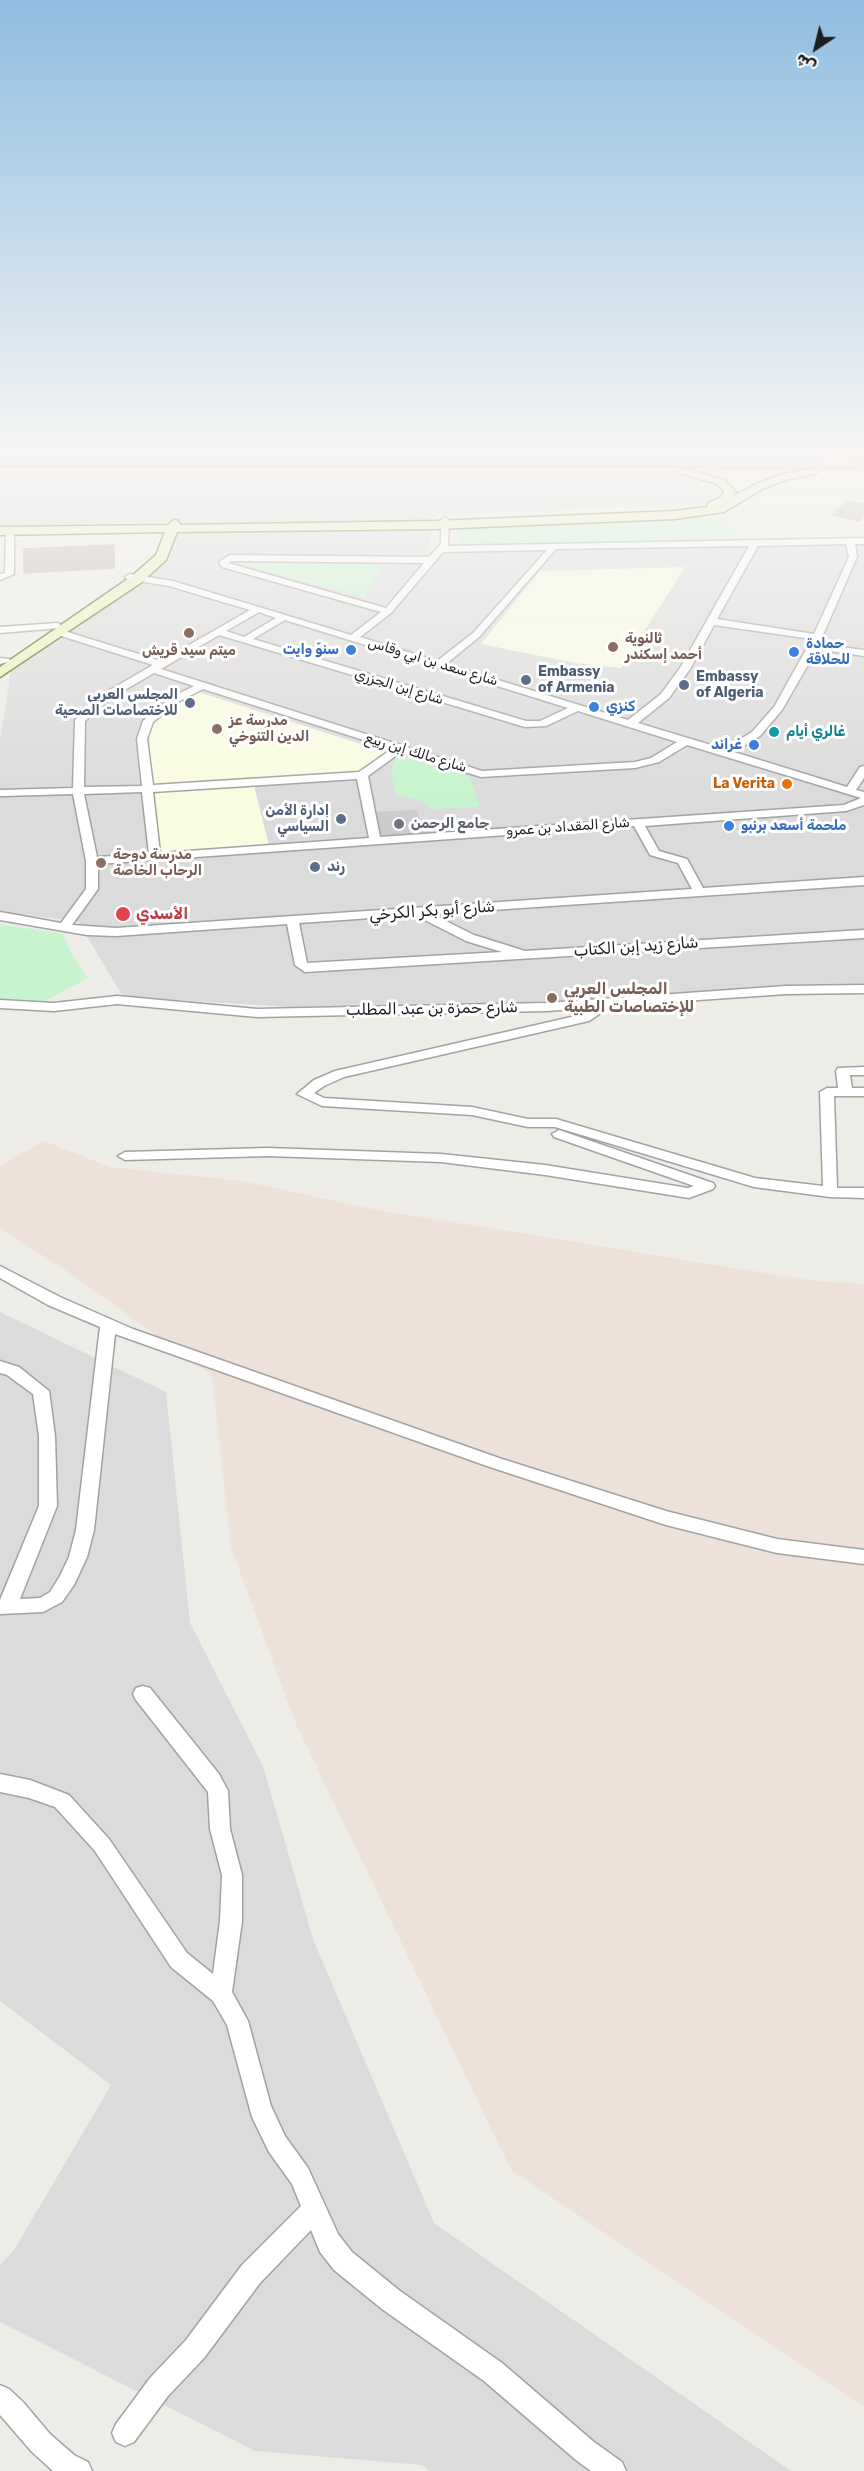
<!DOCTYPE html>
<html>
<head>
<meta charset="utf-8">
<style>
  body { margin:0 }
  #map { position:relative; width:864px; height:2471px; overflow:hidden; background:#eeece6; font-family:Rubik,"Noto Naskh Arabic",sans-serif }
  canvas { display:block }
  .north { position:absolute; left:786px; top:18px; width:60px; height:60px; -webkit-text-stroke:4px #fff; paint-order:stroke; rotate:215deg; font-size:16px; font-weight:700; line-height:24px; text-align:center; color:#1e1e1e }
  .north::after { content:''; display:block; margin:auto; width:21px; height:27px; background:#1e1e1e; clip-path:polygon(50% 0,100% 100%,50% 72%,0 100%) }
</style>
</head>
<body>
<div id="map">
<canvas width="864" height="2471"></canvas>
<div class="north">ش</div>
</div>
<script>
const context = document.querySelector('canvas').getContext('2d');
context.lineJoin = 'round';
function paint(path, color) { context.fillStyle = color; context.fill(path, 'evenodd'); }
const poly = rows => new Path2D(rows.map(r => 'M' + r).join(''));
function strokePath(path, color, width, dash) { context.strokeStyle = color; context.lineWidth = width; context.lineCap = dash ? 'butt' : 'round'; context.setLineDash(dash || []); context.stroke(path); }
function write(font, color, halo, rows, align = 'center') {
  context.font = font + ' Rubik,"Noto Naskh Arabic",sans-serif'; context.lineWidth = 6; context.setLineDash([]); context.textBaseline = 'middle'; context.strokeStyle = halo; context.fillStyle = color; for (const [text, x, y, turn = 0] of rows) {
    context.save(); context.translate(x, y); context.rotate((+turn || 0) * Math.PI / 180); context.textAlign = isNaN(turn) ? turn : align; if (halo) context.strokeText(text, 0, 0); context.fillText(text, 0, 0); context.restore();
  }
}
paint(poly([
  [676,473,718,488,711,503,434,515,428,551,864,541,864,994,311,1008,123,997,78,921,0,912,0,740,12,664,142,578,173,522,0,525,0,474],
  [0,1312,166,1392,190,1623,263,1766,313,1939,434,2223,791,2471,429,2471,422,2465,255,2451,0,2322,0,2265,14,2250,111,2085,0,2001]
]), '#dcdbdb');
paint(poly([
  [685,567,621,668,575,663,481,644,540,571],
  [195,691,386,752,360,772,151,786,149,730,156,715],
  [254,786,269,845,158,852,155,792]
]), '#fafce1');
paint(poly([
  [417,810,425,836,381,839,372,812]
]), '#ccc');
paint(poly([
  [44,1141,110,1167,242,1181,378,1210,815,1281,864,1284,864,2407,511,2170,295,1722,231,1547,212,1376,67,1271,0,1228,0,1166]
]), '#eee1da');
paint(poly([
  [726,517,738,539,456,545,459,535,455,527],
  [384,562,364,597,234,563],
  [396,755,470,777,480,807,431,809,422,801,395,795,391,771],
  [0,924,63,934,71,953,88,978,43,1002,0,998]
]), '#c7f4ce');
const building = poly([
  [847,501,864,504,864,516,859,521,832,515,847,501],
  [114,545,114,568,24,573,24,549,114,545]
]);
paint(building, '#bbb4af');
strokePath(building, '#beb4a9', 1.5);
const street = poly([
  [633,452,641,452,645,464,639,464,633,452],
  [445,517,449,520,448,546,864,538,864,544,855,544,857,557,819,644,864,650,864,656,817,649,782,710,760,736,734,752,847,787,860,767,864,766,864,778,856,790,864,792,864,805,846,811,645,826,659,851,687,859,703,888,864,877,864,885,432,914,474,935,525,951,864,930,864,938,305,972,295,965,287,924,116,936,87,935,0,920,0,912,61,923,86,889,86,861,73,794,3,796,0,796,0,790,73,788,75,720,103,694,153,665,55,634,55,630,61,630,161,661,250,610,169,586,127,579,125,577,130,574,173,581,351,635,381,612,222,567,219,562,230,555,429,557,441,544,441,520,445,517],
  [846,544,849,557,814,634,717,619,758,546,846,544],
  [749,546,680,668,661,694,628,720,446,664,479,637,556,549,749,546],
  [547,550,473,633,437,661,360,637,391,613,443,552,547,550],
  [232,561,424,563,386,608,228,563,232,561],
  [259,612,276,618,244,637,226,631,259,612],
  [285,620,568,708,540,721,526,721,253,639,285,620],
  [714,625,812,639,774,707,752,732,724,749,638,723,669,698,690,669,714,625],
  [219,635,525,727,546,726,578,711,677,742,651,758,635,762,482,771,161,669,219,635],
  [154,673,194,686,170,698,143,721,137,739,142,786,84,787,85,721,111,698,154,673],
  [203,689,392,749,359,772,153,785,147,739,153,722,178,702,203,689],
  [687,745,861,798,844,805,380,837,368,776,401,752,481,777,635,768,659,762,687,745],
  [357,779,369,838,160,853,153,792,357,779],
  [142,792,149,854,97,857,84,794,142,792],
  [634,826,650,855,678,863,692,889,116,928,72,925,98,889,98,864,634,826],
  [415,915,466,941,502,952,307,963,299,923,415,915],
  [10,528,14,531,14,574,0,580,0,574,5,573,6,531,10,528],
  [57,623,60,624,60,628,0,633,0,627,57,623],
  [0,658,9,659,11,661,0,664,0,658],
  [864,985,864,993,786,994,611,1006,589,1021,344,1077,324,1086,314,1093,324,1098,472,1107,528,1119,556,1119,755,1178,823,1186,820,1092,827,1088,838,1088,836,1071,838,1068,864,1067,864,1075,850,1075,852,1088,864,1088,864,1096,834,1096,837,1188,864,1188,864,1198,830,1197,754,1187,555,1127,528,1127,472,1115,322,1106,297,1094,314,1080,335,1071,580,1015,591,1008,546,1011,257,1017,117,1004,54,1011,0,1008,0,1000,54,1003,117,996,257,1009,546,1003,786,986,864,985],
  [559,1130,713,1183,715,1186,713,1189,689,1198,545,1175,441,1162,268,1156,125,1160,118,1156,125,1152,268,1148,441,1154,545,1165,688,1188,694,1186,554,1137,552,1134,559,1130],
  [0,1266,60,1297,133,1329,499,1458,666,1511,777,1539,864,1550,864,1564,777,1553,666,1525,487,1466,115,1334,94,1530,87,1557,74,1585,62,1602,43,1612,0,1614,0,1600,39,1506,39,1436,33,1394,7,1375,0,1373,0,1361,19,1367,49,1391,55,1436,57,1506,20,1599,40,1598,50,1592,60,1576,69,1557,76,1530,100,1327,48,1305,0,1278,0,1266],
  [143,1686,150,1688,219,1774,228,1791,230,1829,242,1875,242,1921,232,1992,248,2021,271,2106,285,2136,308,2168,338,2234,352,2252,400,2291,502,2363,594,2442,622,2462,626,2471,591,2471,576,2460,484,2381,382,2309,334,2270,320,2252,311,2230,260,2283,204,2358,168,2396,134,2442,125,2446,116,2442,112,2433,116,2424,150,2378,186,2340,242,2265,301,2206,292,2184,269,2152,252,2117,227,2025,213,2001,171,1967,95,1851,55,1807,29,1798,0,1792,0,1774,30,1780,69,1795,109,1839,187,1953,213,1974,220,1921,222,1875,210,1829,208,1792,136,1700,133,1694,136,1688,143,1686],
  [0,2385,9,2389,23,2402,50,2434,74,2455,88,2462,92,2471,53,2471,32,2452,0,2415,0,2385]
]);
const secondary = poly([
  [683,468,725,480,736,492,733,496,756,484,783,474,811,469,817,472,815,474,789,479,764,488,724,512,675,519,435,529,177,532,166,560,142,582,0,677,0,667,132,576,156,555,165,532,0,535,0,527,168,525,174,520,178,521,180,525,435,521,675,511,707,507,708,503,721,497,724,492,717,484,679,473,677,471,683,468]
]);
const highway = poly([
  [0,458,642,458,864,461,864,469,642,466,0,466,0,458]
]);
strokePath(street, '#a2a2a2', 3);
strokePath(secondary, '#5b6a10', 3);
strokePath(highway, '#c8375f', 3);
paint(street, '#fff');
paint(secondary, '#edf3bf');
paint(highway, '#dd959e');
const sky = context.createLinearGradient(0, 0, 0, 798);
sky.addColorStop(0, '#8fbde1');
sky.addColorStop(0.57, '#f7f6f4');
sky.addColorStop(1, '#f7f6f400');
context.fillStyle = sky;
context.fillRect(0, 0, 864, 798);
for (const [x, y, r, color] of [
  [189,633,6,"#8d6e63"],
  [613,647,6,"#8d6e63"],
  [351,650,6,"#3f7fe0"],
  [794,652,6,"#3f7fe0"],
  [526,680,6,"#5c6f8a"],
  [684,685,6,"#5c6f8a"],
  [190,703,6,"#5c6f8a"],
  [594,707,6,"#3f7fe0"],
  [217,729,6,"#8d6e63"],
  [774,732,6,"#0f9aa8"],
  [754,745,6,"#3f7fe0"],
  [787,784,6,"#e8710a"],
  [341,819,6,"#5c6f8a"],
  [399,824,6,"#6b7280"],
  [729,826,6,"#3f7fe0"],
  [101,863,6,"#8d6e63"],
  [315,867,6,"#5c6f8a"],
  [123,914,8,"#e0444e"],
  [552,998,6,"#8d6e63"]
]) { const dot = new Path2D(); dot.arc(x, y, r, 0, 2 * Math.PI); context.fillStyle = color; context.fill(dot); strokePath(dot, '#fff', 2); }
write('bold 14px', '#785e54', '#fff', [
  ["ثالنوية",625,639],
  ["أحمد إسكندر",625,655],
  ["ميتم سيد قريش",189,651,"center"],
  ["مدرسة عز",229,721],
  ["الدين التنوخي",229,737],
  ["مدرسة دوحة",113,855],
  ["الرحاب الخاصة",113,871]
], 'left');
write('bold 14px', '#366cbe', '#fff', [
  ["حمادة",806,644],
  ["للحلاقة",806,660],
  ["سنوّ وايت",339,650,"right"],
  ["كنزي",606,707],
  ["غراند",742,745,"right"],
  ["ملحمة أسعد برنبو",741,826]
], 'left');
write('14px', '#1e1e1e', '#fff', [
  ["شارع سعد بن ابي وقاس",433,662,17],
  ["شارع إبن الجزري",399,687,17],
  ["شارع مالك إبن ربيع",416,753,17],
  ["شارع المقداد بن عمرو",568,827,-4]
]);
write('bold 14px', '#4e5e75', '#fff', [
  ["Embassy",538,672],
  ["of Armenia",538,688],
  ["Embassy",696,677],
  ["of Algeria",696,693],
  ["المجلس العربي",178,695,"right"],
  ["للاختصاصات الصحية",178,711,"right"],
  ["إدارة الأمن",329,811,"right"],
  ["السياسي",329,827,"right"],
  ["رند",327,867]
], 'left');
write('bold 14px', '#0d838f', '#fff', [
  ["غالري أيام",786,732]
], 'left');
write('bold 14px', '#c56008', '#fff', [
  ["La Verita",775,784]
], 'right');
write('bold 14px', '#5b616d', '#fff', [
  ["جامع الرحمن",411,824]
], 'left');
write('16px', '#1e1e1e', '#fff', [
  ["شارع أبو بكر الكرخي",432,911,-4],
  ["شارع زيد إبن الكتاب",636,947,-4],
  ["شارع حمزة بن عبد المطلب",432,1009,-1]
]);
write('bold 16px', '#be3a42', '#fff', [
  ["الأسدي",136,914]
], 'left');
write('bold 16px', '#785e54', '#fff', [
  ["المجلس العربي",564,989],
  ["للإختصاصات الطبية",564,1007]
], 'left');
</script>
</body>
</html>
